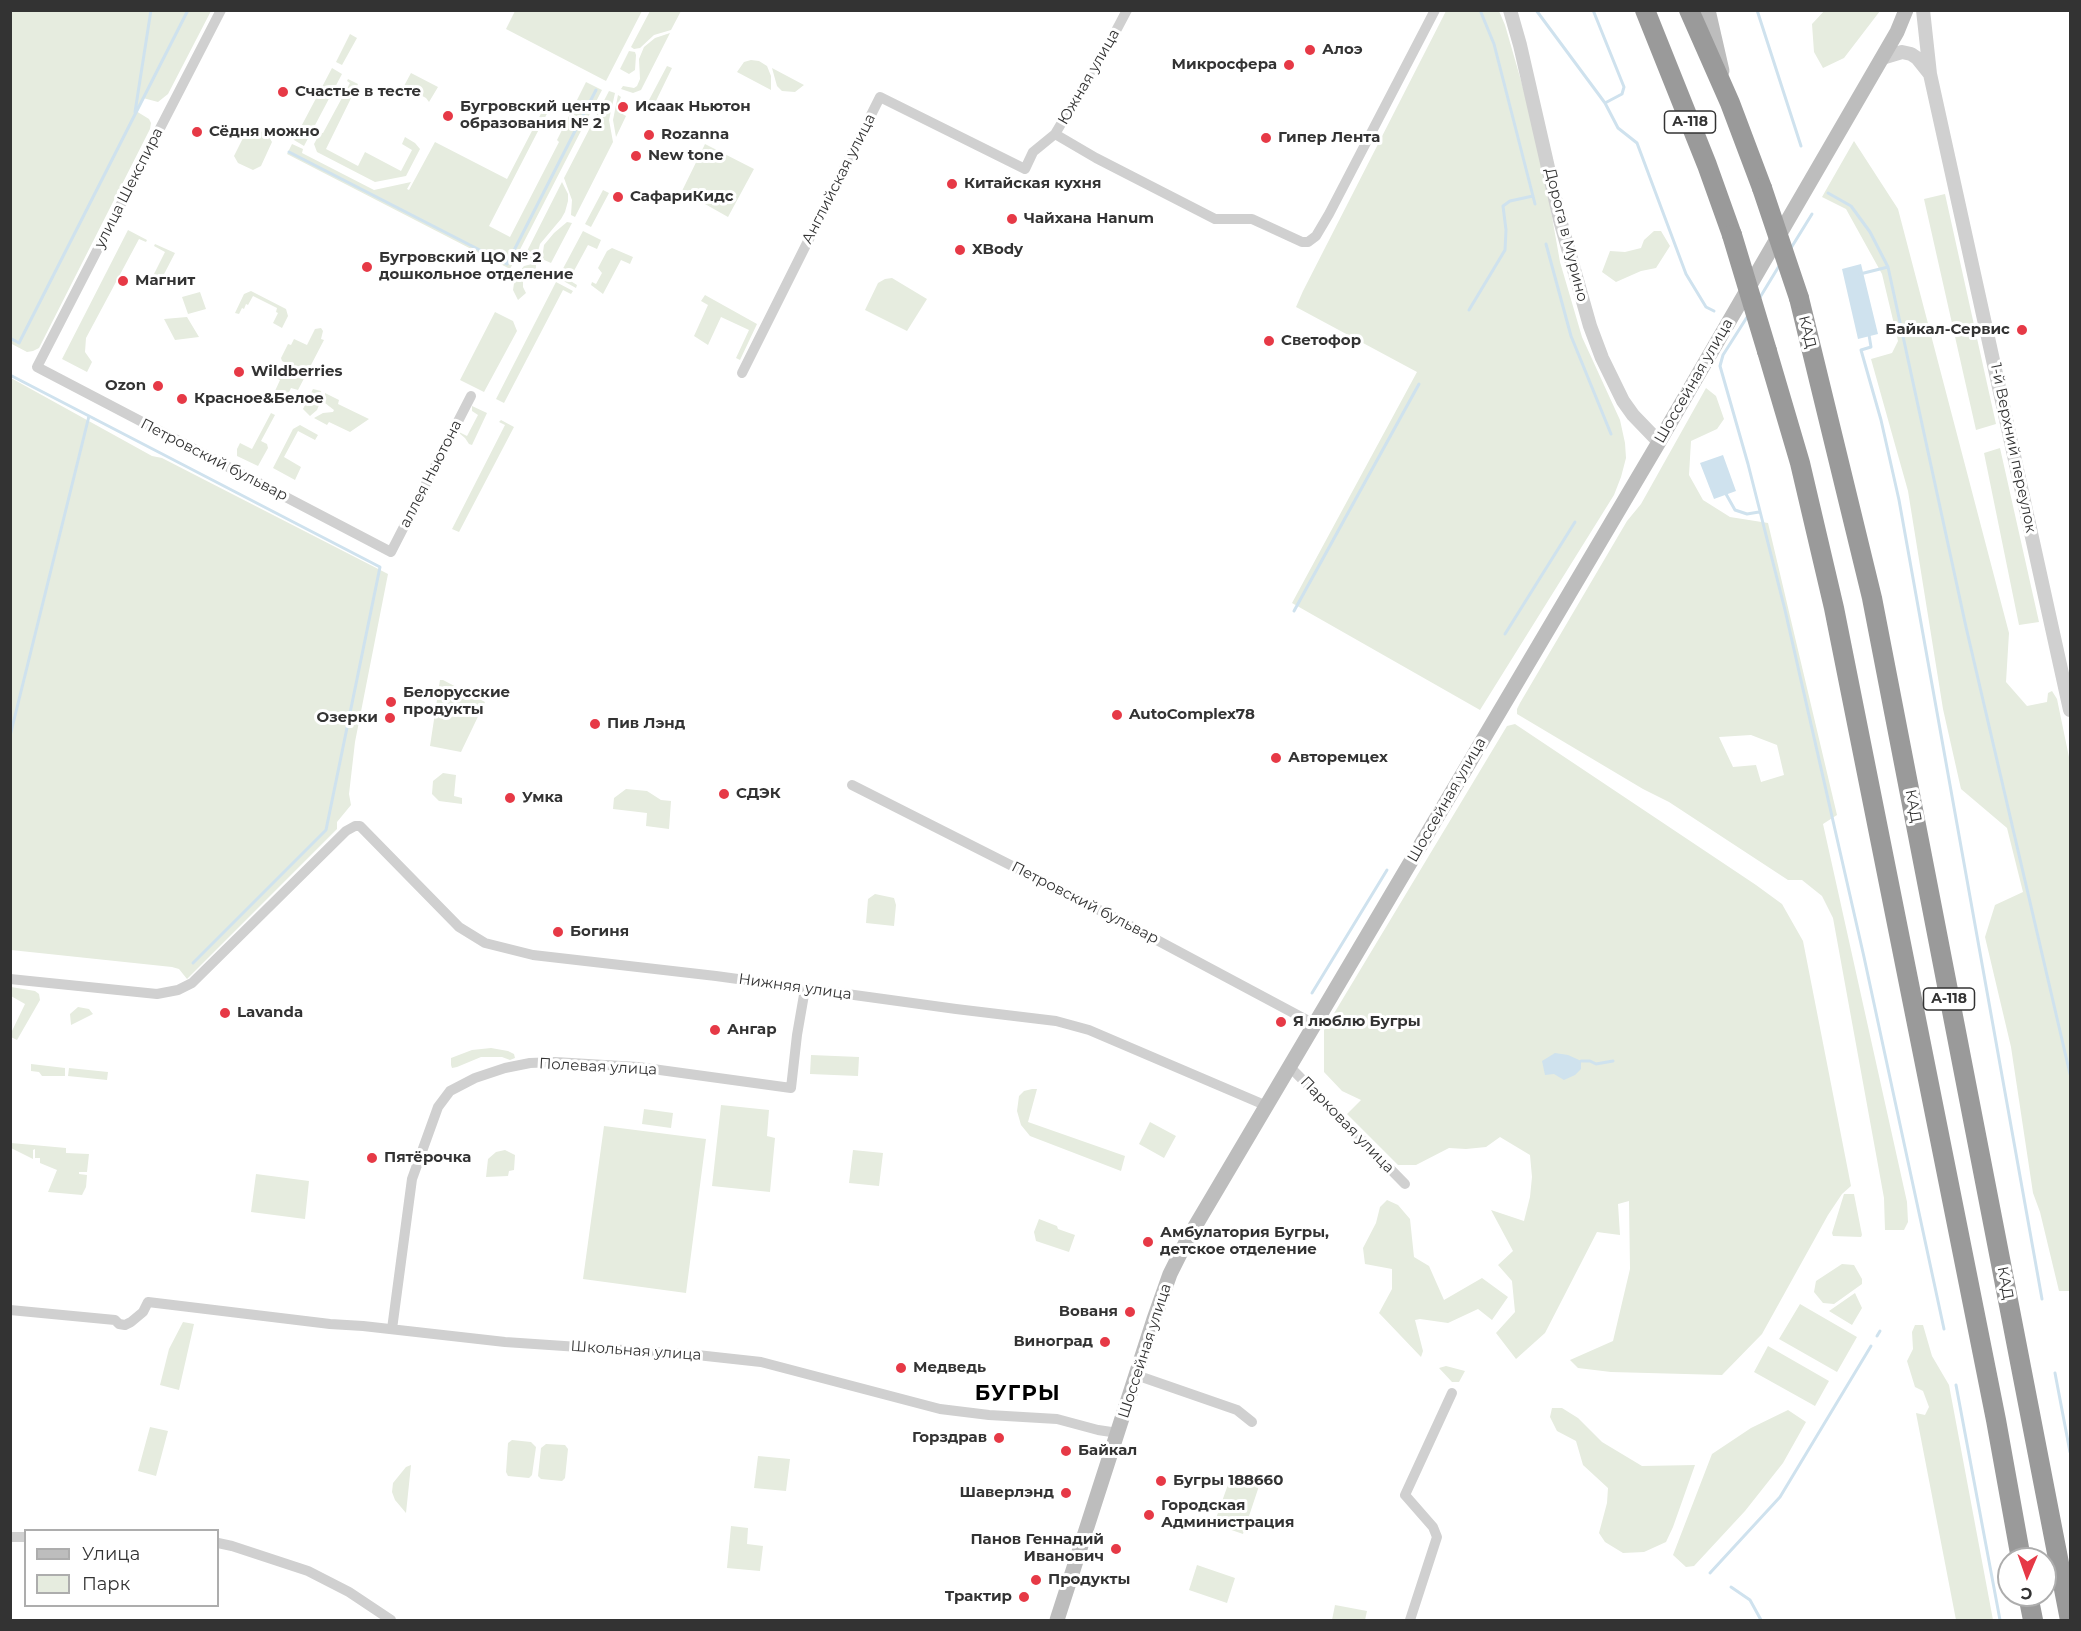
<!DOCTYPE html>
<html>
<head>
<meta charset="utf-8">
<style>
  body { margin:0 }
  #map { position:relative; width:2081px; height:1631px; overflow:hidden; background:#fff; font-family:Montserrat,sans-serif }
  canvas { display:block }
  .frame { position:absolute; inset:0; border:12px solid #333; pointer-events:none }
  .legend { position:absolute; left:24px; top:1529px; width:195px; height:78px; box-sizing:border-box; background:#fff; border:2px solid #adadad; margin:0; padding:8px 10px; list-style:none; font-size:18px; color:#333 }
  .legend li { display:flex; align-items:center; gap:12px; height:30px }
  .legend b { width:30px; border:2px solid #adadad }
  .north { position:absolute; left:1997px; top:1547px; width:60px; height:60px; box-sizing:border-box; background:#fff; border:2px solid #adadad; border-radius:50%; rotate:182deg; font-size:16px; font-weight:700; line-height:24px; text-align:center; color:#333 }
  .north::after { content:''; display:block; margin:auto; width:21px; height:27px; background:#e63946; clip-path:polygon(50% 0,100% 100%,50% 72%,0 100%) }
</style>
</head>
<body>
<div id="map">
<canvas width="2081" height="1631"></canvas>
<div class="frame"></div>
<ul class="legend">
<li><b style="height:8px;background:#bdbdbd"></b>Улица</li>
<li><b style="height:16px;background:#e6ecdf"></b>Парк</li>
</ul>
<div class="north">С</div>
</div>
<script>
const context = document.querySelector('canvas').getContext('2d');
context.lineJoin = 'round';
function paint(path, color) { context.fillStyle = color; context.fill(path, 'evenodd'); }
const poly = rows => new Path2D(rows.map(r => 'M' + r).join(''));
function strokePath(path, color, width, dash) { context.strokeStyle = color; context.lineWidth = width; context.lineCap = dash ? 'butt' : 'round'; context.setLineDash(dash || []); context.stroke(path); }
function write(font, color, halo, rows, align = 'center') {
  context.font = font + ' Montserrat,sans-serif'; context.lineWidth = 6; context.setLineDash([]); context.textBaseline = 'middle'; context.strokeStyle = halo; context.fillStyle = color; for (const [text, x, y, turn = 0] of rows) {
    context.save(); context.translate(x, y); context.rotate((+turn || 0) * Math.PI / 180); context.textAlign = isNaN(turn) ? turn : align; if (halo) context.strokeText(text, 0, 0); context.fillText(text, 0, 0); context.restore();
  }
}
paint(poly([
  [1825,10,1880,11,1844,58,1823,68,1814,52,1812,24],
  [10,11,211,11,168,94,158,102,143,98,136,111,149,119,151,123,150,129,39,348,33,351,27,352,10,343],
  [515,11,642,11,606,81,506,29],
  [650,11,681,11,671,30,654,35,640,48,634,49,631,47],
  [1446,11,1499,11,1505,25,1524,91,1548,194,1560,262,1582,337,1620,420,1625,443,1626,458,1621,477,1614,495,1480,710,1292,603,1417,372,1296,307,1303,291],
  [670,33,641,90,633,93,621,89,623,86,634,88,637,86,640,79,639,59,644,47,655,38],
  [350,34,357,38,342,65,336,62],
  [629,51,635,52,636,55,635,70,629,74,620,69],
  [751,60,759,61,767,66,771,76,771,90,737,72,744,62],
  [667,66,672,68,655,103,649,100],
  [332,68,342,74,304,146,294,140],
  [772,68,804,85,795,92,782,91,777,86],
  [411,73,438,87,429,102,426,98,404,86],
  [348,79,358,84,326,149,358,166,365,152,401,171,412,150,402,144,405,137,415,143,420,149,406,176,375,182,317,152,314,144,320,133,323,133,350,83,347,81],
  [586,82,602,90,510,269,287,154,292,144,303,149,302,153,374,190,411,182,407,189,409,190,435,142,507,179,547,102,552,104,489,226,510,237,559,142,557,140],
  [609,91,615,93,609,120,613,142,575,217,571,215,572,200,564,178],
  [618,95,621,97,617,106,617,109,619,112,626,116,616,137,613,120],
  [250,128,256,129,268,135,272,142,261,166,253,170,238,163,234,156,246,132],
  [1854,141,1898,209,2009,633,2006,682,2027,706,2047,702,2048,693,2052,691,2057,699,2070,762,2070,1291,2059,1291,2040,1212,2033,1193,2011,1047,1985,937,1995,905,2023,892,2007,828,1961,789,1943,709,1908,491,1871,359,1892,353,1898,341,1882,274,1846,209,1822,197],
  [705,144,754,169,728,217,682,191],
  [562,182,568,194,568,201,565,212,561,219,540,244,536,259,522,261],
  [603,190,609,193,591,227,585,224],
  [1945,194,1996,424,1976,430,1924,199],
  [567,222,572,223,551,263,542,259,544,245,554,233],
  [128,230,147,240,146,242,139,239,86,338,85,352,92,362,87,372,62,359],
  [583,231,601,240,597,249,588,245,569,280,577,285,576,288,558,278],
  [1654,231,1661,231,1670,246,1656,268,1641,271,1616,282,1602,272,1610,251,1625,252,1641,248,1644,240],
  [155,244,175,253,162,278,154,274,165,252,154,246],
  [612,248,633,257,630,264,621,260,603,294,591,285,592,282,596,284,602,273,598,268,607,251],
  [536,263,536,272,527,275,523,280,523,287,526,293,518,300,513,290,515,277,524,266],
  [892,278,927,299,907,331,865,310,878,283,885,279],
  [556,282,573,291,571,294,563,290,504,403,496,399],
  [251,291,286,309,288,316,282,328,273,323,278,313,276,312,277,308,253,296,248,305,246,304,244,309,242,308,239,314,235,313,244,294],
  [200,292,206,309,188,314,182,297],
  [705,295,757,324,740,360,736,358,749,330,721,317,708,345,694,336,708,305,701,301],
  [495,312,513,321,517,331,484,392,460,380],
  [187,317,199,337,175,340,164,319],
  [321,328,323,331,321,339,324,340,298,390,291,388,285,400,282,399,281,401,263,392,265,391,272,394,275,391,280,380,274,377,274,373,287,377,292,366,282,361,281,358,288,344,291,345,294,339,307,345,315,329],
  [11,378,152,456,162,458,388,574,355,742,349,794,351,805,337,822,337,829,187,979,179,969,172,967,11,950],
  [1706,388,1716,396,1724,419,1717,429,1691,441,1689,475,1703,500,1730,517,1768,523,1837,815,1823,824,1907,1202,1908,1222,1904,1230,1885,1230,1884,1198,1833,918,1822,896,1802,880,1788,880,1669,802,1643,789,1517,714,1517,709,1520,703,1627,521,1641,504],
  [1751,735,1777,745,1784,775,1761,782,1756,765,1733,767,1719,737],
  [313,389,321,391,322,398,317,410,310,416,303,409],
  [325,393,339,400,338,404,369,419,350,432,329,422,327,425,314,418,323,413,333,412,334,410,325,403],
  [472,406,487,413,472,445,469,444,465,438,459,433,459,432,467,436,478,415,472,411],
  [271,413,275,415,261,441,267,444,268,448,258,466,237,456,237,449,240,443,252,449],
  [501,420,514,427,459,532,452,529,505,425,499,422],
  [300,425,318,435,315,440,298,431,284,457,301,467,295,480,273,468,293,429],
  [2000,448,2039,622,2019,625,1984,453],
  [440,680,443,680,485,702,461,752,430,746],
  [1515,724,1756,885,1782,904,1803,941,1851,1186,1842,1194,1828,1215,1762,1334,1722,1375,1611,1372,1578,1368,1570,1360,1613,1341,1630,1269,1629,1201,1618,1204,1620,1235,1597,1232,1545,1333,1516,1359,1496,1333,1515,1312,1512,1281,1498,1265,1513,1251,1491,1210,1524,1221,1530,1197,1532,1177,1530,1155,1500,1137,1486,1147,1466,1149,1449,1148,1416,1165,1398,1165,1347,1114,1361,1100,1342,1091,1324,1072,1324,1030,1507,726],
  [443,773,456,775,454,796,462,798,462,804,439,801,432,794,433,781],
  [626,789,647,791,661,800,671,801,669,829,646,826,647,813,613,809,614,798],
  [875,894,894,898,896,905,894,926,866,923,868,899],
  [11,987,35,991,39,994,40,1000,17,1040,11,1037,11,1033,25,1004,11,996],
  [78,1007,89,1009,93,1014,71,1025,70,1014],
  [491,1048,508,1051,514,1054,515,1058,510,1060,502,1057,481,1057,457,1067,452,1068,451,1065,451,1058,472,1050],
  [811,1055,859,1057,858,1076,810,1074],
  [31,1064,65,1068,65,1076,42,1076,39,1072,31,1071],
  [69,1068,108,1072,107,1080,68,1076],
  [1032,1089,1037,1089,1028,1122,1125,1156,1121,1171,1030,1136,1021,1125,1017,1111,1019,1096,1024,1091],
  [721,1105,769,1110,767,1136,775,1138,770,1192,712,1186],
  [644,1109,673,1113,671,1128,642,1124],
  [1150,1122,1176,1136,1164,1158,1139,1144],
  [604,1126,706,1139,686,1293,583,1279],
  [11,1143,66,1148,66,1153,89,1154,87,1172,79,1172,79,1174,87,1175,86,1187,82,1195,48,1192,57,1170,40,1163,40,1158,35,1158,35,1149,33,1150,33,1159,11,1148],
  [505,1150,515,1155,514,1170,509,1171,508,1176,486,1177,488,1159,496,1152],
  [853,1150,883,1153,879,1186,849,1183],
  [256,1174,309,1181,305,1219,251,1212],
  [1844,1194,1854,1194,1862,1235,1861,1237,1833,1236,1832,1233],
  [1387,1200,1398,1205,1410,1219,1414,1257,1429,1266,1444,1300,1482,1278,1508,1297,1492,1320,1478,1309,1448,1323,1420,1319,1415,1320,1423,1351,1421,1357,1379,1313,1392,1289,1392,1269,1365,1264,1363,1248,1376,1223,1380,1207],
  [1039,1219,1057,1226,1058,1229,1075,1235,1069,1252,1036,1241,1034,1232],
  [1842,1264,1854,1265,1862,1279,1862,1284,1834,1304,1823,1303,1814,1292,1816,1281],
  [1855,1293,1862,1308,1852,1325,1829,1311],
  [1800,1304,1857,1337,1837,1372,1779,1339],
  [183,1322,194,1324,179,1390,160,1385,169,1349],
  [1915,1325,1923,1325,1932,1356,1949,1385,1993,1620,1956,1620,1916,1413,1925,1415,1929,1407,1923,1391,1915,1387,1907,1361,1913,1349,1912,1332],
  [1768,1346,1829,1381,1815,1406,1754,1372],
  [1446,1366,1465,1371,1459,1382,1452,1382,1439,1368],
  [1552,1408,1562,1408,1578,1418,1602,1442,1642,1466,1695,1465,1673,1527,1666,1542,1644,1552,1623,1553,1605,1542,1599,1533,1607,1503,1608,1488,1583,1465,1576,1441,1557,1431,1550,1417],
  [1788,1410,1806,1422,1783,1463,1745,1511,1694,1566,1686,1567,1673,1555,1712,1454,1751,1428],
  [150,1427,168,1431,156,1476,138,1471],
  [512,1440,531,1442,536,1447,532,1475,529,1478,508,1476,506,1472,508,1443],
  [546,1444,565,1445,568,1449,565,1478,562,1481,541,1479,538,1476,541,1448],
  [758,1456,790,1459,786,1491,754,1488],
  [411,1465,406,1513,395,1500,392,1492,393,1483,406,1467],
  [1231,1476,1259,1486,1243,1534,1214,1524],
  [731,1526,748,1528,747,1544,763,1546,760,1571,727,1568],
  [1197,1565,1235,1578,1227,1603,1189,1590],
  [1335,1605,1367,1611,1365,1620,1332,1620]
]), '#e6ecdf');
paint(poly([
  [1861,264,1878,334,1858,339,1842,269],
  [1723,455,1736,491,1714,499,1700,463],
  [1555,1053,1568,1055,1577,1059,1581,1061,1581,1069,1575,1075,1564,1080,1554,1074,1545,1075,1542,1061]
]), '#cfe2ee');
strokePath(poly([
  [1480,10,1494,44,1535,204],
  [1536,10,1605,103,1618,128,1637,143,1686,274,1706,307,1714,311],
  [1593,10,1624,87,1622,94,1605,103],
  [1757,10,1801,146],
  [135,112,151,10],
  [289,152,507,264,596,90],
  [1828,193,1851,206,1870,232,1888,267,1966,627,2070,1074],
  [1546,244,1571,336,1611,434],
  [1791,248,1812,214],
  [1860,274,1888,267],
  [1759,299,1779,266],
  [1469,310,1505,250,1506,230,1503,206,1510,201,1533,196],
  [1749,314,1723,355,1720,366,1748,464,1785,610,1864,957,1944,1329],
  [1869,335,1871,347,1861,350,1881,420,1899,500,2042,1299],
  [10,338,19,343,188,10],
  [10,375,380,567,326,830,193,963],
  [1726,494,1735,510,1747,514,1759,512],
  [1294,611,1419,384],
  [1505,634,1575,522],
  [10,736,89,416],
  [1312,993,1387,870],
  [1581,1061,1590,1061,1596,1064,1613,1061],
  [1877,1336,1880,1331],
  [2055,1373,2070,1452],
  [1956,1385,2000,1620],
  [1710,1573,1780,1497,1871,1346],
  [1731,1587,1750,1600,1761,1620]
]), '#cfe2ee', 3);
strokePath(poly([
  [221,10,37,367,391,552,471,396],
  [1055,134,1096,158,1215,219,1252,219,1302,242,1308,242,1316,236,1329,214,1435,10],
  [742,373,880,97,1025,169,1033,152,1055,134,1109,44,1127,10],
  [852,785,1125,923,1316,1025],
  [10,979,157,994,178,990,192,983,346,831,355,826,360,826,459,927,485,943,533,955,716,976,956,1009,1056,1021,1089,1030,1267,1106],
  [1290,1067,1405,1184],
  [10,1310,115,1320,119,1324,125,1325,131,1322,143,1312,148,1302,330,1324,363,1326,505,1342,697,1355,761,1362,940,1409,989,1415,1057,1419,1098,1430,1118,1433],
  [392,1329,412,1179,438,1107,450,1091,475,1078,505,1068,530,1063,555,1062,638,1067,791,1088,797,1035,805,989],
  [1136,1375,1237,1410,1252,1422],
  [10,1537,26,1537],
  [218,1543,232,1546,308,1571,349,1592,391,1620],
  [1410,1620,1437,1537,1433,1527,1405,1495,1452,1393]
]), '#d0d0d0', 10);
strokePath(poly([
  [1510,10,1520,45,1560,220,1590,326,1602,358,1623,401,1633,415,1659,442],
  [1923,10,1930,74,2070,710],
  [1882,58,1902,52,1911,54,1917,58,1929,73]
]), '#d0d0d0', 14);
strokePath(poly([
  [1708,10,1722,71],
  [1057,1620,1154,1319,1170,1274,1187,1240,1659,442,1897,32,1906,10]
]), '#bdbdbd', 15);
strokePath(poly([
  [1645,10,1707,165,1732,235],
  [1689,10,1730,103,1762,188],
  [1799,298,1872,598,2070,1620],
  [1767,351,1800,463,1834,608,1996,1420,2021,1559],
  [2028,1595,2033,1620]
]), '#9a9a9a', 20);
strokePath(poly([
  [1762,188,1799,298],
  [1732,235,1767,351]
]), '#9a9a9a', 20);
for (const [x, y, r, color] of [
  [1310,50,6,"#e63946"],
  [1289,65,6,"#e63946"],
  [283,92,6,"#e63946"],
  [623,107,6,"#e63946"],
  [448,116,6,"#e63946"],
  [197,132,6,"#e63946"],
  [649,135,6,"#e63946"],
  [1266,138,6,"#e63946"],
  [636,156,6,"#e63946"],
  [952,184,6,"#e63946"],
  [618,197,6,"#e63946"],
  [1012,219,6,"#e63946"],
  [960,250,6,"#e63946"],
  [367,267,6,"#e63946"],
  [123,281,6,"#e63946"],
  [2022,330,6,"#e63946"],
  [1269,341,6,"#e63946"],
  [239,372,6,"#e63946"],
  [158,386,6,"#e63946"],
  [182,399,6,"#e63946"],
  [391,702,6,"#e63946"],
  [1117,715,6,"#e63946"],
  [390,718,6,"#e63946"],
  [595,724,6,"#e63946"],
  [1276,758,6,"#e63946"],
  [724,794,6,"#e63946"],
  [510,798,6,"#e63946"],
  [558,932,6,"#e63946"],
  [225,1013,6,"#e63946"],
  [1281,1022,6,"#e63946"],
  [715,1030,6,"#e63946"],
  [372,1158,6,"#e63946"],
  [1148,1242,6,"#e63946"],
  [1130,1312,6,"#e63946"],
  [1105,1342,6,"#e63946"],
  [901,1368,6,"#e63946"],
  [999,1438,6,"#e63946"],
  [1066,1451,6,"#e63946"],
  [1161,1481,6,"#e63946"],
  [1066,1493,6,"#e63946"],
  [1149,1515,6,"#e63946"],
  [1116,1549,6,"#e63946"],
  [1036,1580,6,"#e63946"],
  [1024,1597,6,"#e63946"]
]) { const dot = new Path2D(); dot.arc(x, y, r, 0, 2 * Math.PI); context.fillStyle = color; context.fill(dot); strokePath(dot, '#fff', 2); }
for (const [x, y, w] of [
  [1690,122,51],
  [1949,999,51]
]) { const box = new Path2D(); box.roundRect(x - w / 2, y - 11, w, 22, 4.5); context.fillStyle = '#fff'; context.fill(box); strokePath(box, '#333', 1.5); }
write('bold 14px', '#333', null, [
  ["А-118",1690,122],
  ["А-118",1949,999]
]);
write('bold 15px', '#333', '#fff', [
  ["Алоэ",1322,50],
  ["Микросфера",1277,65,"right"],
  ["Счастье в тесте",295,92],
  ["Бугровский центр",460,107],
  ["образования № 2",460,124],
  ["Исаак Ньютон",635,107],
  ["Сёдня можно",209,132],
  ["Rozanna",661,135],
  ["Гипер Лента",1278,138],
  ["New tone",648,156],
  ["Китайская кухня",964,184],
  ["СафариКидс",630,197],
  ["Чайхана Hanum",1024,219],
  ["XBody",972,250],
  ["Бугровский ЦО № 2",379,258],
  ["дошкольное отделение",379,275],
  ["Магнит",135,281],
  ["Байкал-Сервис",2010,330,"right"],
  ["Светофор",1281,341],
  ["Wildberries",251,372],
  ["Ozon",146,386,"right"],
  ["Красное&Белое",194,399],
  ["Белорусские",403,693],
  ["продукты",403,710],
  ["AutoComplex78",1129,715],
  ["Озерки",378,718,"right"],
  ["Пив Лэнд",607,724],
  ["Авторемцех",1288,758],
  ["СДЭК",736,794],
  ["Умка",522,798],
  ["Богиня",570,932],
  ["Lavanda",237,1013],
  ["Я люблю Бугры",1293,1022],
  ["Ангар",727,1030],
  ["Пятёрочка",384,1158],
  ["Амбулатория Бугры,",1160,1233],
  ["детское отделение",1160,1250],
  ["Вованя",1118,1312,"right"],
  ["Виноград",1093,1342,"right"],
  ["Медведь",913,1368],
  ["Горздрав",987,1438,"right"],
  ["Байкал",1078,1451],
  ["Бугры 188660",1173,1481],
  ["Шаверлэнд",1054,1493,"right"],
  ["Городская",1161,1506],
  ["Администрация",1161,1523],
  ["Панов Геннадий",1104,1540,"right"],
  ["Иванович",1104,1557,"right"],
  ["Продукты",1048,1580],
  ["Трактир",1012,1597,"right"]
], 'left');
write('15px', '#333', '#fff', [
  ["Южная улица",1089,77,-60],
  ["Английская улица",839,179,-63],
  ["улица Шекспира",129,188,-63],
  ["Дорога в Мурино",1566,235,76],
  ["КАД",1807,332,76],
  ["Шоссейная улица",1694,381,-60],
  ["1-й Верхний переулок",2013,448,78],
  ["Петровский бульвар",214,460,27],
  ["аллея Ньютона",431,474,-63],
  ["Шоссейная улица",1447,800,-60],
  ["КАД",1913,806,79],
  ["Петровский бульвар",1085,903,27],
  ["Нижняя улица",795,987,8],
  ["Полевая улица",598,1067,3],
  ["Парковая улица",1347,1125,46],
  ["КАД",2005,1283,79],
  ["Школьная улица",636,1351,4],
  ["Шоссейная улица",1145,1351,-72]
]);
context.letterSpacing = '1.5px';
write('bold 21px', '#000', '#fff', [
  ["БУГРЫ",1018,1394]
]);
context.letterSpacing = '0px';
</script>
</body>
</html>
